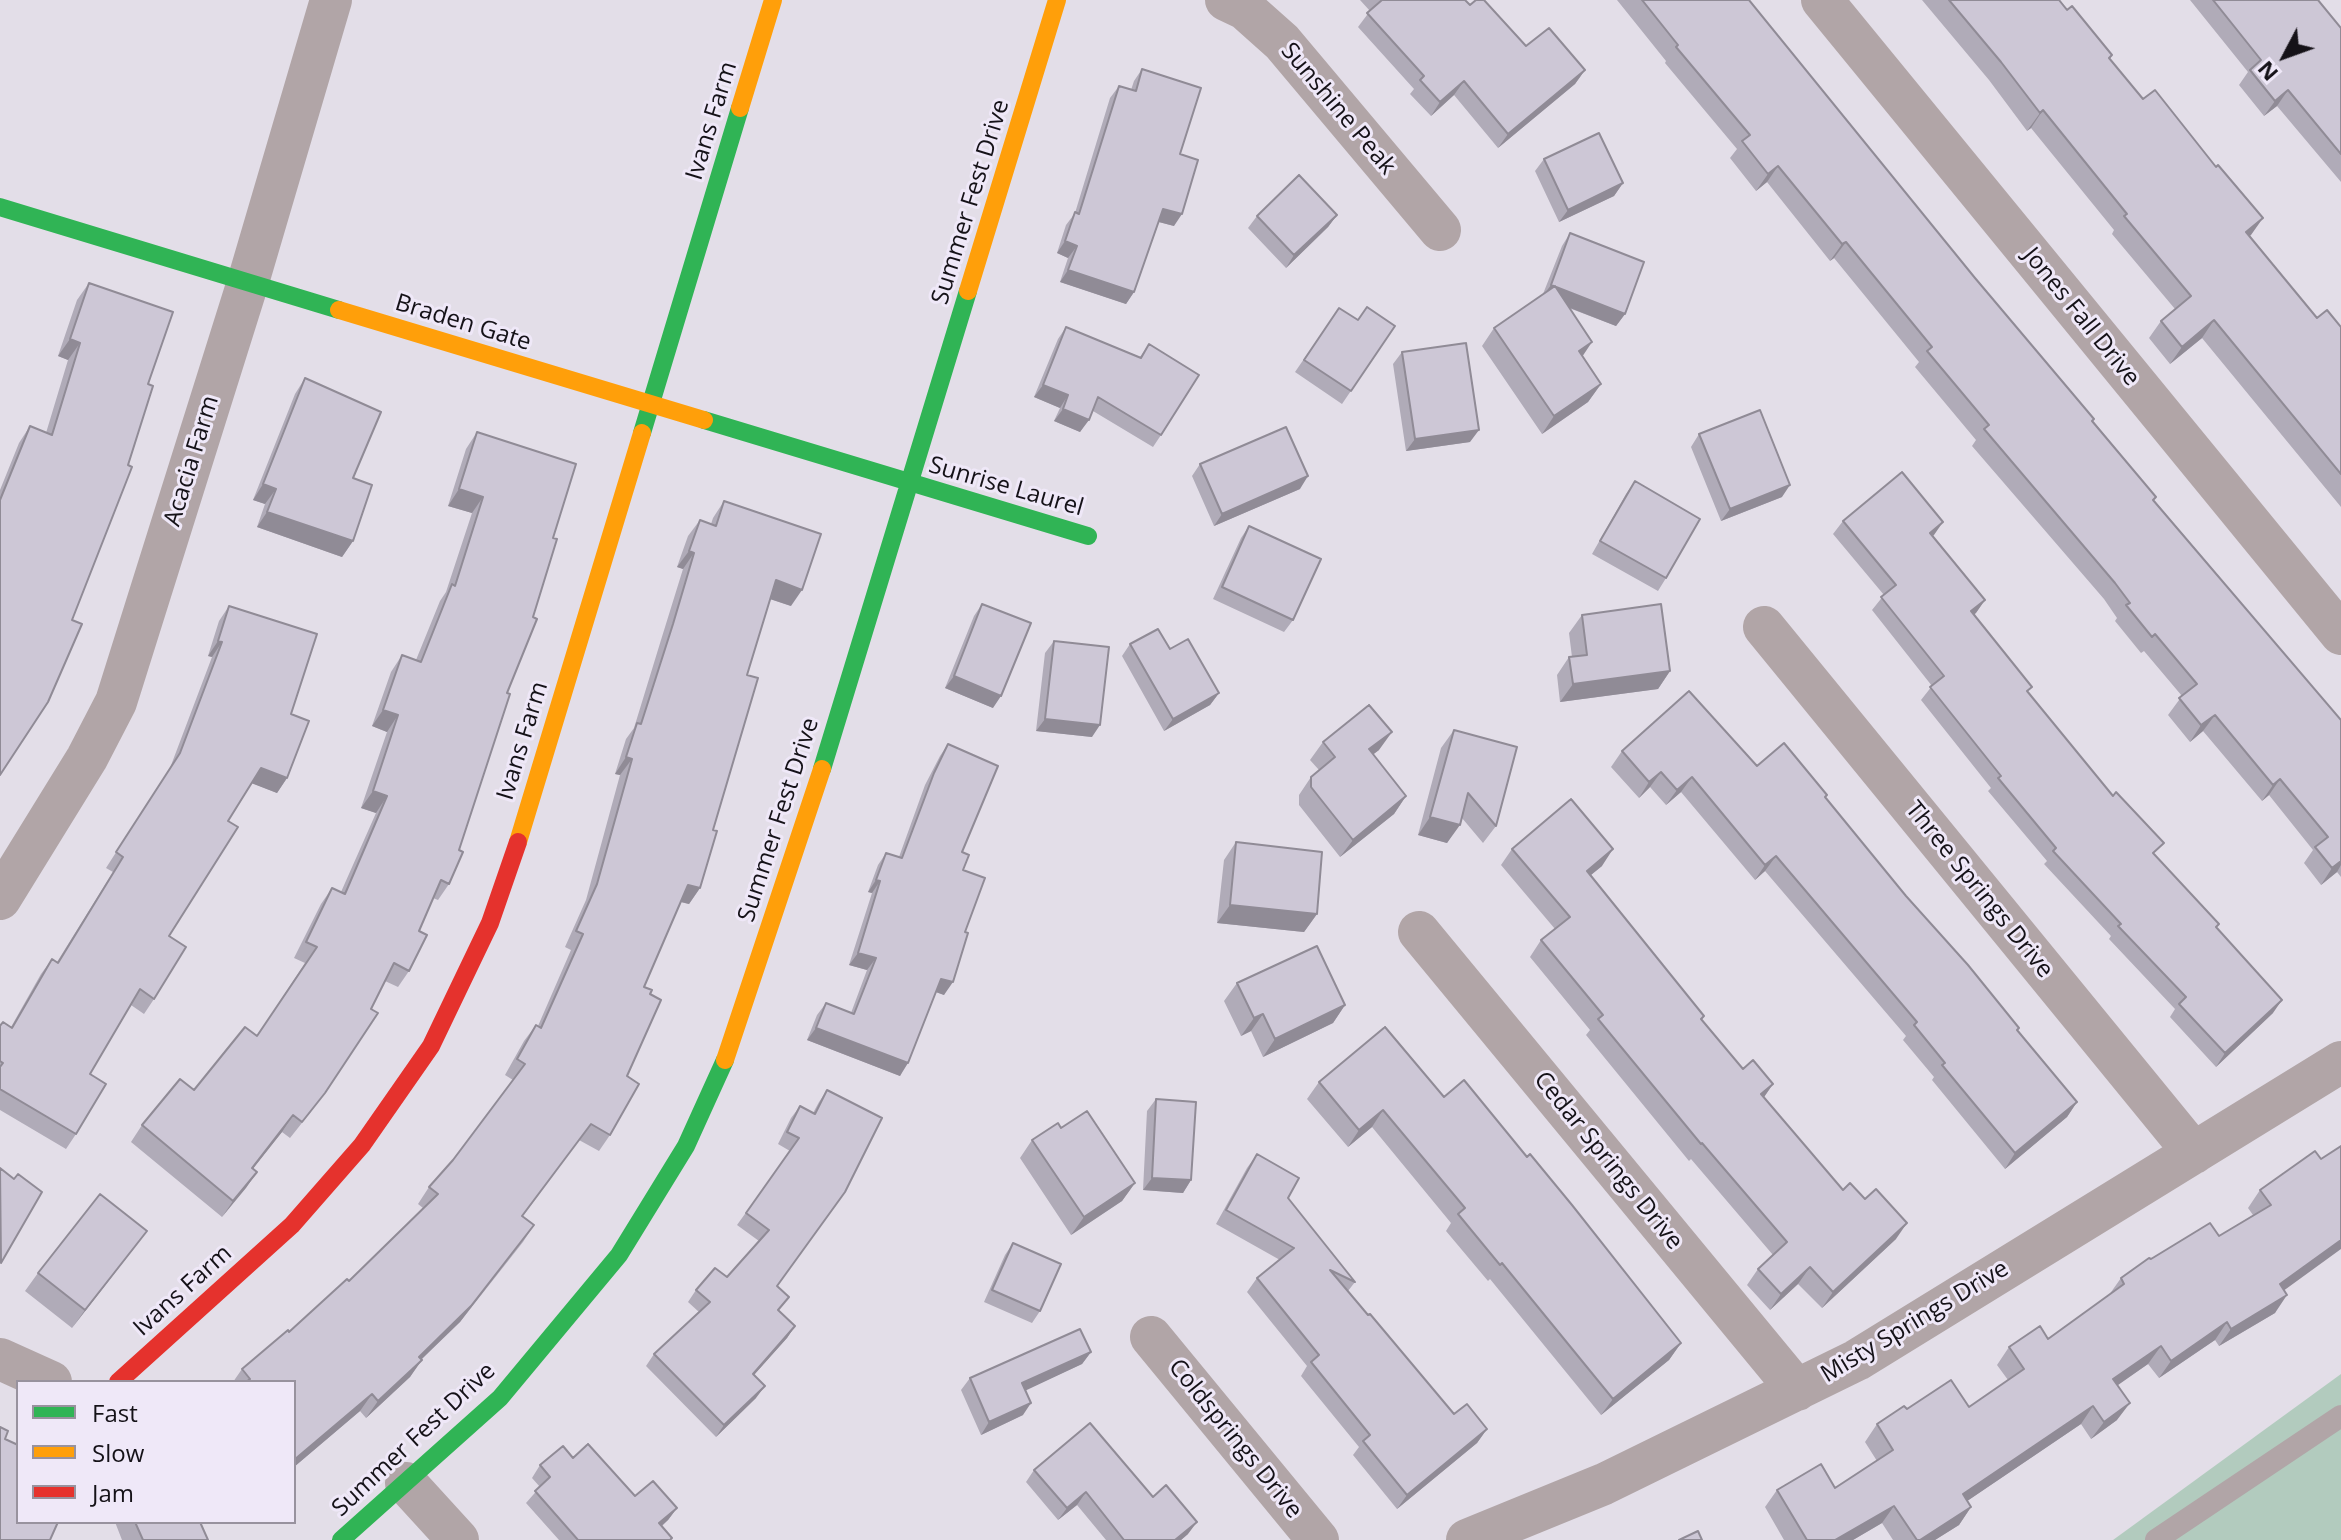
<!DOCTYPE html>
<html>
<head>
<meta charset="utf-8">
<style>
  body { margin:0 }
  #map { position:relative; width:2341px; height:1540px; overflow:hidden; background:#e3dee8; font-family:"Open Sans",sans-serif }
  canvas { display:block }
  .legend { position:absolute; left:16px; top:1380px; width:280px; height:144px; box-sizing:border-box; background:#efe8f8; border:2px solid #98929e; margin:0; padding:10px 14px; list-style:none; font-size:24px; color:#151218 }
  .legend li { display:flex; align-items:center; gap:16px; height:40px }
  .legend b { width:40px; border:2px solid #98929e }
  .north { position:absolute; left:2245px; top:16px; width:80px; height:80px; -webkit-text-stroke:6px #efe8f8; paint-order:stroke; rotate:229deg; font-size:22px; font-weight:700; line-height:32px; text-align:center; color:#151218 }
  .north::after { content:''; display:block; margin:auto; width:28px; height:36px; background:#151218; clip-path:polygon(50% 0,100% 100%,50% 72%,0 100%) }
</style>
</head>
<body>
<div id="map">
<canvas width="2341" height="1540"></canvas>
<ul class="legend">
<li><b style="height:10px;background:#30b455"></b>Fast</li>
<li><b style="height:10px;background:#ff9f0a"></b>Slow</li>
<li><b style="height:10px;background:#e5322d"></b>Jam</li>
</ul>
<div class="north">N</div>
</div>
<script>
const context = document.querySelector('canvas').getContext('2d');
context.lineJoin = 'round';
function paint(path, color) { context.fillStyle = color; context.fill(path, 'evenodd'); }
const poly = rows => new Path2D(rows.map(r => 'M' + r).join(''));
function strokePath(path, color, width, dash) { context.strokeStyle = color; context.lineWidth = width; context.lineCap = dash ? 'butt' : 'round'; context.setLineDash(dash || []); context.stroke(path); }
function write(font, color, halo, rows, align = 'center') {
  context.font = font + ' "Open Sans",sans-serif'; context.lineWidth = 6; context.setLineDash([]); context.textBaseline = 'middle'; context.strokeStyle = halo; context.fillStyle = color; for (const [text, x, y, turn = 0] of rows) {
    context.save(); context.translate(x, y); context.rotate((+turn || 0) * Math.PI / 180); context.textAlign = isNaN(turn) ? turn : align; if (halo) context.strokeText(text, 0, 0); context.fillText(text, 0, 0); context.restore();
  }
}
paint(poly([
  [2341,1374,2341,1540,2113,1540]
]), '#b2cbbe');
strokePath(poly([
  [2156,1540,2341,1416]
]), '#b1a5a7', 22);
strokePath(poly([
  [1226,0,1245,9,1282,42,1440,230],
  [1822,0,2341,634],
  [1764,627,2194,1153],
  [0,899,87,758,116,702,248,282,331,0],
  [1419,932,1797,1390],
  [1151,1337,1318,1540],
  [0,1359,51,1382],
  [406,1483,458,1540],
  [1467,1540,1604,1484,1857,1360,2341,1062]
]), '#b1a5a7', 42);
strokePath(poly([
  [0,207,339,310],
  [704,420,1088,536],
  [642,433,740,108],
  [822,769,968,291],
  [341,1540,500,1398,619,1255,686,1146,725,1060]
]), '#30b455', 18);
strokePath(poly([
  [740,108,773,0],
  [968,291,1057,0],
  [339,310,704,420],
  [518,842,642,433],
  [725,1060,822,769]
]), '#ff9f0a', 18);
strokePath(poly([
  [118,1382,292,1225,362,1145,431,1046,490,923,518,842]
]), '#e5322d', 18);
paint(poly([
  [1360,0,1465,0,1470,5,1526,46,1585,70,1575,84,1498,148,1454,95,1431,116,1410,94,1414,89,1358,27,1370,11],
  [1617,0,1749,0,1975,278,2156,497,2154,500,2341,720,2341,877,2337,872,2321,885,2304,863,2313,850,2269,795,2262,801,2203,731,2190,742,2168,715,2182,696,2144,651,2141,653,2115,621,2117,618,2104,599,1972,446,1976,440,1915,367,1919,362,1834,258,1830,261,1767,182,1756,191,1730,158,1737,149,1665,63,1666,61],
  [1922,0,2059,0,2112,55,2110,59,2250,236,2317,318,2341,327,2341,507,2202,338,2170,364,2149,338,2161,321,2175,309,2112,234,2114,230,2031,128,2027,131,1989,80],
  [2190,0,2318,0,2341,28,2341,182,2277,106,2264,116,2239,85,2248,72],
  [1142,69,1180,154,1174,226,1159,222,1134,292,1126,304,1060,282,1068,258,1057,253,1066,225,1075,213,1110,98,1119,86,1131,90,1134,81],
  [1544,159,1623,183,1614,196,1559,222,1535,171],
  [1337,215,1328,227,1286,268,1248,228,1257,216],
  [1570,233,1625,314,1616,326,1569,308,1582,357,1601,384,1588,402,1542,434,1482,346,1494,328,1543,294,1562,246],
  [89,283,173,312,0,775,0,490,19,443,30,426,46,433,68,360,58,356,77,300],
  [1339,308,1357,320,1395,326,1342,404,1295,372],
  [1066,327,1140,357,1149,344,1161,435,1153,447,1093,411,1080,432,1054,421,1060,408,1034,397,1058,339],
  [1402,352,1470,442,1406,451,1393,364],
  [305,378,353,478,353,541,342,557,257,527,265,504,253,500,295,394],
  [477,432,507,693,449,884,438,900,433,898,419,931,409,971,398,987,385,981,313,1109,290,1138,282,1132,253,1168,257,1172,222,1217,131,1142,142,1125,194,1090,257,1036,305,963,294,958,321,904,332,888,341,892,376,813,361,808,387,732,372,726,391,672,402,655,416,660,440,601,446,592,472,513,448,506,466,449],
  [1699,434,1782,497,1721,521,1691,447],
  [1200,464,1300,489,1214,526,1192,476],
  [1635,481,1666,578,1658,591,1592,554,1626,494],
  [724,501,791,606,770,599,747,675,700,888,689,904,681,902,644,987,627,1076,610,1135,599,1151,579,1140,523,1216,534,1225,523,1242,460,1322,421,1360,410,1377,366,1418,360,1411,294,1467,294,1382,233,1382,242,1369,289,1332,349,1281,423,1208,418,1204,429,1187,453,1160,513,1080,505,1075,524,1041,536,1025,538,1026,571,950,565,947,586,900,620,775,615,774,626,739,634,728,661,640,683,569,677,567,688,536,700,520,711,524,713,518],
  [1843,521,1933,536,1985,600,1974,615,2028,693,2155,855,2216,928,2273,1013,2216,1067,2170,1017,2175,1009,2109,939,2111,936,2044,864,2047,861,1988,791,1991,788,1921,700,1932,686,1872,610,1884,595,1833,534],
  [1249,526,1293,620,1284,632,1213,599,1241,538],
  [982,604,993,708,945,688,974,616],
  [229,606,291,714,287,778,277,793,252,783,228,821,169,936,154,999,144,1014,131,1005,90,1074,76,1134,66,1149,0,1110,0,1026,11,1027,41,974,52,959,57,962,113,872,106,868,170,768,212,657,208,656,219,621],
  [1582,615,1670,671,1658,689,1560,702,1557,675,1569,657,1572,657,1569,633],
  [1054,641,1092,737,1036,731,1045,653],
  [1130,644,1170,649,1219,693,1210,705,1164,731,1122,656],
  [1454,730,1496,826,1483,843,1462,818,1447,843,1418,835,1441,748],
  [1323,742,1379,750,1373,754,1406,796,1394,814,1340,857,1299,805,1299,795,1311,777,1319,770,1310,760],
  [948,744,962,852,965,932,944,995,936,992,900,1076,807,1040,817,1015,826,1003,851,1013,867,970,849,965,872,893,868,892,878,865,886,853,899,857,925,785,940,756],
  [1622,751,1757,766,1827,795,1825,798,2077,1102,2067,1117,2005,1169,1932,1080,1934,1077,1903,1040,1906,1036,1765,871,1755,880,1681,792,1666,805,1650,787,1639,798,1611,767],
  [1236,842,1317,914,1304,932,1217,923,1224,860],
  [1512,849,1602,866,1591,875,1704,1016,1702,1020,1743,1069,1773,1084,1764,1097,1843,1190,1896,1239,1822,1308,1798,1284,1770,1310,1747,1285,1758,1269,1773,1255,1691,1159,1689,1161,1586,1035,1590,1030,1530,957,1541,940,1555,929,1501,865],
  [1237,983,1345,1005,1333,1023,1263,1057,1251,1031,1241,1036,1224,1001],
  [1319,1082,1444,1097,1681,1343,1669,1360,1601,1415,1490,1279,1488,1281,1446,1231,1451,1223,1372,1127,1348,1147,1307,1099],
  [827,1090,777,1286,779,1311,795,1326,787,1338,754,1375,756,1398,716,1437,646,1366,654,1354,699,1312,688,1302,696,1290,727,1277,759,1241,737,1225,790,1151,778,1144,791,1118,800,1106,813,1113,819,1102],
  [1156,1099,1191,1180,1183,1193,1143,1190,1147,1111],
  [1061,1128,1135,1183,1122,1201,1071,1235,1020,1158,1032,1140],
  [2315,1151,2284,1290,2275,1313,2219,1346,2215,1340,2159,1378,2148,1364,2117,1385,2117,1420,2091,1439,2081,1424,1967,1501,1971,1507,1959,1525,1935,1540,1893,1540,1882,1523,1853,1540,1784,1540,1765,1507,1777,1490,1835,1488,1877,1461,1865,1442,1877,1424,1907,1409,1969,1407,2008,1380,1997,1365,2009,1347,2048,1339,2109,1295,2121,1278,2151,1259,2219,1236,2253,1215,2248,1208,2260,1190],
  [1257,1154,1288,1198,1355,1282,1348,1291,1454,1414,1487,1429,1477,1443,1397,1509,1353,1455,1359,1447,1301,1376,1307,1366,1247,1292,1257,1278,1280,1260,1216,1224,1247,1168],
  [1013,1243,1040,1311,1032,1323,984,1302,1005,1255],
  [134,1248,72,1328,25,1291,38,1273],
  [1091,1352,1082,1364,1025,1390,1023,1415,981,1435,961,1390,970,1378],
  [573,1458,635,1496,677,1508,668,1520,662,1526,670,1540,559,1540,526,1503,540,1487,532,1478,540,1465],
  [1034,1470,1153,1497,1188,1534,1181,1540,1106,1540,1077,1505,1058,1520,1026,1482],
  [115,1522,200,1522,208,1540,122,1540]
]), '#b0abb8');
paint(poly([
  [1585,70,1575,84,1498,148,1508,134],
  [1464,81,1454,95,1431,116,1440,102],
  [2288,90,2277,106,2264,116,2275,101],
  [2043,110,2031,128,2027,131,2040,113],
  [1778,166,1767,182,1756,191,1768,174],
  [1623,183,1614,196,1559,222,1568,210],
  [1163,209,1182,214,1174,226,1155,221],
  [1337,215,1328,227,1286,268,1294,255],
  [2263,218,2251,235,2234,249,2246,232],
  [1065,241,1077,246,1068,258,1057,253],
  [1846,242,1834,258,1830,261,1842,244],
  [1068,270,1134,292,1126,304,1060,282],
  [1551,285,1625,314,1616,326,1542,297],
  [2214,320,2202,338,2170,364,2182,347],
  [70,339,80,343,68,360,58,356],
  [1592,342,1580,360,1579,351],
  [1601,384,1588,402,1542,434,1554,416],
  [1043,385,1068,395,1060,408,1034,397],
  [1063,409,1089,420,1080,432,1054,421],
  [1479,430,1470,442,1406,451,1415,439],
  [1308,476,1300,489,1214,526,1222,514],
  [263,484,276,489,265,504,253,500],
  [1790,485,1782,497,1721,521,1730,509],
  [459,489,483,497,472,513,448,506],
  [267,512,353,541,342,557,257,527],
  [1943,522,1934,535,1921,546,1930,533],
  [689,551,694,553,683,569,677,567],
  [776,580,802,590,791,606,764,597],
  [1985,600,1976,613,1962,624,1971,611],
  [218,641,222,642,212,657,208,656],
  [1670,671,1658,689,1560,702,1573,684],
  [954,676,1001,696,993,708,945,688],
  [1219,693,1210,705,1164,731,1173,719],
  [383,710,398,715,387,732,372,726],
  [2215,715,2203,731,2190,742,2201,725],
  [1045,719,1100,725,1092,737,1036,731],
  [1392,732,1379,750,1357,767,1369,749],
  [626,757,632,759,620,775,615,774],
  [261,768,287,778,277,793,251,783],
  [1661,772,1650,787,1639,798,1649,782],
  [1692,777,1681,792,1666,805,1677,790],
  [2280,779,2269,795,2262,801,2273,785],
  [373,791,387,796,376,813,361,808],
  [1406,796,1394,814,1340,857,1353,840],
  [1430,817,1460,825,1447,843,1418,835],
  [1613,849,1602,866,1576,887,1587,871],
  [1776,856,1765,871,1755,880,1765,865],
  [2341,861,2341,865,2337,872,2321,885,2332,868],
  [876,880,880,881,872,893,868,892],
  [688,885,700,888,689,904,677,901],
  [1230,905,1317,914,1304,932,1217,923],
  [858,953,876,958,867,970,849,965],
  [941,979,953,982,944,995,933,991],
  [2282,1000,2273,1013,2216,1067,2225,1053],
  [1345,1005,1333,1023,1263,1057,1275,1039],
  [1263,1014,1251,1031,1241,1036,1254,1018],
  [816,1028,908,1063,900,1076,807,1040],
  [1773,1084,1762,1100,1761,1094],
  [2077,1102,2067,1117,2005,1169,2015,1153],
  [1383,1110,1372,1127,1348,1147,1359,1130],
  [293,1115,282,1132,241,1184,252,1168],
  [257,1172,246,1188,222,1217,233,1201],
  [1152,1178,1191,1180,1183,1193,1143,1190],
  [1135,1183,1122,1201,1071,1235,1084,1217],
  [1907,1223,1896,1239,1822,1308,1833,1292],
  [534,1225,460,1322,407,1373,419,1357],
  [147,1231,134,1248,72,1328,85,1310],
  [2341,1240,2341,1249,2268,1302,2280,1284],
  [1810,1267,1798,1284,1770,1310,1781,1294],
  [2287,1295,2275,1313,2219,1346,2231,1329],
  [2227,1322,2215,1340,2159,1378,2171,1361],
  [795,1326,787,1338,744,1386,753,1374],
  [1681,1343,1669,1360,1601,1415,1613,1399],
  [2161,1346,2148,1364,2101,1397,2113,1379],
  [1091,1352,1082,1364,1014,1396,1022,1383],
  [422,1360,410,1377,366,1418,378,1401],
  [765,1386,756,1398,716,1437,724,1425],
  [372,1394,360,1411,294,1467,294,1460],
  [1031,1403,1023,1415,981,1435,989,1422],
  [2130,1403,2117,1420,2091,1439,2104,1422],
  [2093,1406,2081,1424,1951,1512,1963,1494],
  [1487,1429,1477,1443,1397,1509,1407,1495],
  [1086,1492,1077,1505,1058,1520,1067,1508],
  [1894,1506,1882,1523,1853,1540,1835,1540],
  [1971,1507,1959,1525,1935,1540,1920,1540],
  [677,1508,668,1520,651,1535,659,1523],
  [1197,1522,1188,1534,1181,1540,1175,1540]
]), '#908b96');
const building = poly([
  [1382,0,1465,0,1470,5,1476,0,1484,0,1526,46,1549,28,1585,70,1508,134,1464,81,1440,102,1420,80,1424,76,1367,13,1382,0],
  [1642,0,1749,0,1975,278,2094,419,2092,421,2156,497,2153,500,2341,720,2341,861,2332,868,2315,847,2328,837,2280,779,2273,785,2215,715,2201,725,2179,698,2197,684,2155,634,2152,637,2126,605,2130,603,2115,583,1984,429,1989,425,1927,351,1932,347,1846,242,1842,244,1778,166,1768,174,1742,141,1750,135,1676,47,1678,45,1642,0],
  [1949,0,2059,0,2067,10,2072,6,2112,55,2109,58,2143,99,2155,90,2216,167,2218,165,2263,218,2246,232,2317,318,2327,310,2341,327,2341,474,2214,320,2182,347,2161,321,2191,296,2124,216,2127,214,2043,110,2040,113,2001,62,1949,0],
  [2213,0,2318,0,2341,28,2341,154,2288,90,2275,101,2250,70,2261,60,2213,0],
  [1142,69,1201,88,1180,154,1198,160,1182,214,1163,209,1134,292,1068,270,1077,246,1065,241,1075,212,1079,214,1119,86,1136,91,1142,69],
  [1599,133,1623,183,1568,210,1544,159,1599,133],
  [1299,175,1337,215,1294,255,1257,216,1299,175],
  [1570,233,1644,262,1625,314,1551,285,1570,233],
  [89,283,173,312,148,384,153,386,128,465,132,467,72,620,82,624,48,702,0,775,0,500,30,426,52,435,80,343,70,339,89,283],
  [1555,286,1592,342,1579,351,1601,384,1554,416,1494,328,1555,286],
  [1367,307,1395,326,1351,391,1304,360,1339,308,1358,320,1367,307],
  [1066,327,1141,358,1149,344,1199,375,1161,435,1098,397,1089,420,1063,409,1068,395,1043,385,1066,327],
  [1466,343,1479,430,1415,439,1402,352,1466,343],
  [305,378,381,412,353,478,372,485,353,541,267,512,276,489,263,484,305,378],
  [1760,410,1790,485,1730,509,1699,434,1760,410],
  [1286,427,1308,476,1222,514,1200,464,1286,427],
  [477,432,576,464,553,538,557,539,533,617,537,619,507,693,510,694,459,850,463,852,449,884,441,880,419,931,427,935,409,971,394,963,371,1009,378,1013,325,1093,302,1122,293,1115,252,1168,257,1172,233,1201,142,1125,180,1079,194,1090,245,1027,257,1036,317,947,306,942,332,888,345,894,387,796,373,791,398,715,383,710,402,655,421,662,452,584,455,586,483,497,459,489,477,432],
  [1902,472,1943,522,1930,533,1985,600,1971,611,2032,687,2027,691,2113,796,2116,792,2164,843,2153,853,2219,924,2216,927,2282,1000,2225,1053,2179,1004,2186,997,2118,926,2121,924,2053,851,2056,848,1998,778,2001,776,1930,687,1944,676,1881,597,1896,585,1843,521,1902,472],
  [1635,481,1700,519,1666,578,1600,541,1635,481],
  [724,501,821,534,802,590,776,580,747,675,758,678,713,830,717,831,700,888,688,885,644,987,652,990,650,994,661,1000,627,1076,639,1084,610,1135,591,1124,522,1216,534,1225,471,1306,419,1357,422,1360,378,1401,372,1394,294,1460,294,1382,246,1382,250,1379,242,1369,288,1330,289,1332,347,1279,349,1281,438,1194,429,1187,453,1160,525,1064,517,1059,536,1025,541,1028,583,934,576,931,597,884,632,759,626,757,637,723,641,724,673,624,694,553,689,551,700,520,716,526,724,501],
  [1249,526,1321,559,1293,620,1222,587,1249,526],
  [982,604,1031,623,1001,696,954,676,982,604],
  [1661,604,1670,671,1573,684,1569,657,1587,655,1582,615,1661,604],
  [229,606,317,634,291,714,309,721,287,778,261,768,228,821,238,827,169,936,186,947,154,999,140,989,90,1074,106,1084,76,1134,0,1089,0,1067,3,1063,0,1061,0,1026,3,1022,12,1028,52,959,58,963,123,857,116,852,180,753,222,642,218,641,229,606],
  [1158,629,1170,649,1188,639,1219,693,1173,719,1130,644,1158,629],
  [1054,641,1109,647,1100,725,1045,719,1054,641],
  [1689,691,1757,766,1784,743,1827,795,1825,797,1906,896,1968,965,2019,1028,2017,1030,2077,1102,2015,1153,1942,1065,1945,1063,1914,1025,1917,1022,1776,856,1765,865,1692,777,1677,790,1661,772,1649,782,1622,751,1689,691],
  [1369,705,1392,732,1369,749,1406,796,1353,840,1311,787,1311,777,1335,757,1323,742,1369,705],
  [1454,730,1517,747,1496,826,1468,793,1460,825,1430,817,1454,730],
  [948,744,998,766,962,852,969,855,963,870,985,878,965,932,968,933,953,982,941,979,908,1063,816,1028,826,1003,854,1014,876,958,858,953,880,881,876,880,886,853,902,858,934,773,948,744],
  [1571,799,1613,849,1587,871,1704,1016,1701,1019,1743,1069,1753,1060,1773,1084,1761,1094,1843,1190,1850,1183,1865,1199,1876,1189,1907,1223,1833,1292,1810,1267,1781,1294,1758,1269,1787,1242,1702,1143,1701,1144,1598,1019,1603,1015,1541,940,1570,917,1512,849,1571,799],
  [1236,842,1322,852,1317,914,1230,905,1236,842],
  [1317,946,1345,1005,1275,1039,1263,1014,1254,1018,1237,983,1317,946],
  [1385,1027,1444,1097,1464,1080,1527,1157,1530,1154,1572,1205,1681,1343,1613,1399,1502,1263,1500,1265,1458,1214,1465,1208,1383,1110,1359,1130,1319,1082,1385,1027],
  [827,1090,882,1118,845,1192,777,1286,789,1297,778,1310,795,1326,753,1374,765,1386,724,1425,654,1354,710,1302,696,1290,715,1268,727,1277,769,1230,746,1213,799,1138,787,1132,800,1106,815,1114,827,1090],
  [1156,1099,1196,1102,1191,1180,1152,1178,1156,1099],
  [1087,1111,1135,1183,1084,1217,1032,1140,1058,1123,1061,1128,1087,1111],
  [2341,1146,2341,1240,2280,1284,2287,1295,2231,1329,2227,1322,2171,1361,2161,1346,2113,1379,2130,1403,2104,1422,2093,1406,1963,1494,1971,1507,1920,1540,1917,1540,1894,1506,1835,1540,1807,1540,1777,1490,1821,1464,1835,1488,1893,1450,1877,1424,1904,1406,1907,1409,1951,1380,1969,1407,2024,1369,2009,1347,2040,1326,2048,1339,2124,1284,2121,1278,2149,1258,2151,1259,2210,1223,2219,1236,2271,1205,2260,1190,2315,1151,2321,1159,2341,1146],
  [1257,1154,1299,1178,1288,1198,1355,1282,1330,1270,1368,1315,1370,1314,1454,1414,1467,1404,1487,1429,1407,1495,1363,1441,1370,1435,1311,1362,1319,1355,1257,1278,1294,1248,1226,1210,1257,1154],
  [0,1168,14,1179,18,1174,42,1192,1,1263,0,1168],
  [100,1194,147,1231,85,1310,38,1273,100,1194],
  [1013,1243,1061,1264,1040,1311,992,1290,1013,1243],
  [1080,1329,1091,1352,1022,1383,1031,1403,989,1422,970,1378,1080,1329],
  [1090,1423,1153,1497,1166,1485,1197,1522,1175,1540,1124,1540,1086,1492,1067,1508,1034,1470,1090,1423],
  [0,1427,8,1431,5,1439,18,1445,18,1522,58,1522,50,1540,0,1540,0,1427],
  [588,1444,635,1496,653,1481,677,1508,659,1523,672,1538,670,1540,578,1540,535,1491,550,1477,540,1465,563,1446,573,1458,588,1444],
  [135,1522,200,1522,208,1540,143,1540,135,1522],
  [1698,1531,1702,1540,1679,1540,1698,1531]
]);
paint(building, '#cdc7d6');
strokePath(building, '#908b96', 2);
write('24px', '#151218', '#efe8f8', [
  ["Sunshine Peak",1338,109,50],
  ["Ivans Farm",712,121,-73],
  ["Summer Fest Drive",971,202,-73],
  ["Jones Fall Drive",2081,317,51],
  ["Braden Gate",463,323,17],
  ["Acacia Farm",192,461,-73],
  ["Sunrise Laurel",1006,487,16],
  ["Ivans Farm",523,741,-73],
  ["Summer Fest Drive",779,820,-72],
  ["Three Springs Drive",1979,890,51],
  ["Cedar Springs Drive",1608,1161,51],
  ["Ivans Farm",183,1291,-42],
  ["Misty Springs Drive",1915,1322,-31],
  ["Coldsprings Drive",1235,1439,51],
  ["Summer Fest Drive",414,1440,-43]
]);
</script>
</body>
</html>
